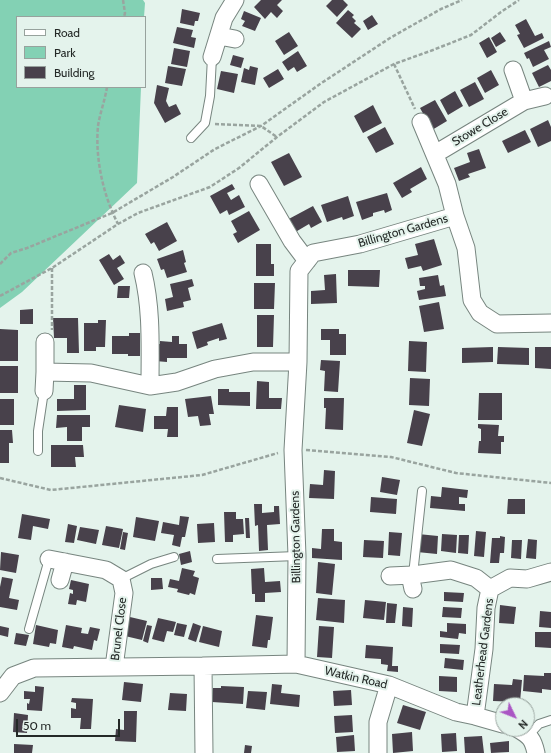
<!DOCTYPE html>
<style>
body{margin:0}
#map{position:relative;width:551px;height:753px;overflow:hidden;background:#e4f3ec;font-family:Cabin,sans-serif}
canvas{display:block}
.legend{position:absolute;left:16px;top:16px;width:130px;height:72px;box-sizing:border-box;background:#e4f3ec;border:1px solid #97a29d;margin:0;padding:5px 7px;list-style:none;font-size:12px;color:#242927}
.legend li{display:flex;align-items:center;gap:8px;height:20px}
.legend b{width:20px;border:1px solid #97a29d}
.north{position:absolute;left:495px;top:697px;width:40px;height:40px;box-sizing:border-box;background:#e4f3ec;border:1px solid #97a29d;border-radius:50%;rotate:133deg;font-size:11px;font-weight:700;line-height:16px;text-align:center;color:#242927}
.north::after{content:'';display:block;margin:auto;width:14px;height:18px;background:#aa56c4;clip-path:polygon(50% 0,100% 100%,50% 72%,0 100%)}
.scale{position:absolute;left:16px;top:719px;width:104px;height:18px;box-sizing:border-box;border:2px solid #242927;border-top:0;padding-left:5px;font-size:12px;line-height:14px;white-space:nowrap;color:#242927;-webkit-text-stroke:3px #e4f3ec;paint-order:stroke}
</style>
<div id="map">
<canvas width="551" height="753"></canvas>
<ul class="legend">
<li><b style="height:5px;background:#fff"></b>Road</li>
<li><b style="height:11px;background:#83d1b4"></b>Park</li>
<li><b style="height:11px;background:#48414b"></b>Building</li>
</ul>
<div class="north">N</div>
<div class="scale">50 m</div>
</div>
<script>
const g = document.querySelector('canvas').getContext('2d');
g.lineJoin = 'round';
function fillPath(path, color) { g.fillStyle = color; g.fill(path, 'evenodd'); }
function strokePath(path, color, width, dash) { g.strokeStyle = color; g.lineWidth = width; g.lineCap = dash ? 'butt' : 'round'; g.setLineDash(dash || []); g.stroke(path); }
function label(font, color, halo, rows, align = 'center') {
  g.font = font + ' Cabin,sans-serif'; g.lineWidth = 4; g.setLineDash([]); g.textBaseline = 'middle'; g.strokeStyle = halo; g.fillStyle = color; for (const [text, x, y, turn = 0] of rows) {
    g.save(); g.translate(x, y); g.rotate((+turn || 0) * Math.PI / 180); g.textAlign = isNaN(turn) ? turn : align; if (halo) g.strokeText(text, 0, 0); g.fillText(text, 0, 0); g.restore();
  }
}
fillPath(new Path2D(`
 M0 0H143L145 3 144 17H17V87H141L137 183 22 292 0 308Z`), '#83d1b4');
fillPath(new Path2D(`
 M261 0H282L277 5 283 11 277 18 271 12 265 19 254 7Z
 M332 0H343L348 5 337 17 326 6Z
 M182 9 200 13 198 21H195L194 26 180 23Z
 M348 10 354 15 352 17 356 21 354 23 361 29 352 38 336 23Z
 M244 11 261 18 255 31 242 26 245 21 241 19Z
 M372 15 378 24 368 30 363 21Z
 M526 19 535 36 542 33 544 38 524 48 517 35 520 34 515 25Z
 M177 27 193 30 191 37 196 38 194 48 173 43Z
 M289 32 298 46 284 55 275 41Z
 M500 32 506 41 496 47 491 38Z
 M489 37 497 52 487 58 479 43Z
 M549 41 551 47 544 50 549 59 533 67 529 58 527 59 524 53Z
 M174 48 190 51 187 67 171 64Z
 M298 51 307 66 297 72 294 67 288 71 282 62Z
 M233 55 244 58 241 68 230 65Z
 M548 65 551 70V81L539 87 532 73Z
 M168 66 186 69 182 86 165 83Z
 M250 66 258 68 255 85 241 82 244 68 249 70Z
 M278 69 284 79 269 88 263 78Z
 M491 70 499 85 485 93 477 78Z
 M221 71 238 74 234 93 217 89Z
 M475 82 484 99 469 107 460 90Z
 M157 85 169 88 166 101 169 107 176 104 181 114 165 123 154 103Z
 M455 91 463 106 448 115 440 100Z
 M435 100 447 121 432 130 420 108Z
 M373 105 382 123 363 133 354 116Z
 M548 120 551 127V141L538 147 530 129Z
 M385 127 394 144 376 153 367 137Z
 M525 130 531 142 508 153 502 141Z
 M479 149 486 168 468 174 470 177 459 181 454 168 470 162 467 153Z
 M289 153 302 177 284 186 271 162Z
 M421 167 427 179 410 189 412 192 402 198 393 183Z
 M232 184 235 189 227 193 231 200 239 195 245 207 229 215 227 210 220 214 210 196Z
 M387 193 392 210 385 213 384 210 373 213V216L362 220 356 202Z
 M348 196 354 216 343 220 342 217 327 222 321 205Z
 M313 206 322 222 311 228 309 224 292 234 285 221Z
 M249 211 260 230 238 243 233 234 237 232 231 221Z
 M167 222 177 241 159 251 154 242 151 244 145 234Z
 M434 239 442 265 423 271 421 266 408 269 405 258 418 255 415 244Z
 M256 244H271V264H274V276H256Z
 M183 250 186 262 184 263 187 272 167 278 164 269 161 270 157 259Z
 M109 254 113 260 120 255 125 263 117 268 124 279 114 285 99 260Z
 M348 270H380L379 287 348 286Z
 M336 274 337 303 311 304V291L325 290 324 275Z
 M438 275 440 286 444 285 446 296 419 300 417 291 425 289V286H420L419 278Z
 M192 279 194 286 188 288 191 300 183 302 184 307 167 311 165 299 173 297 170 284Z
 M254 283H275L274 309H254Z
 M118 286H130L129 298H117Z
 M439 302 444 329 424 332 419 306Z
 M33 309V324H20V310Z
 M257 315H274L273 347H257Z
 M53 318H78L79 353H67V338H54Z
 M98 320H106L105 347H96V351H84V323H98Z
 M222 323 227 339 219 341V338L207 342 208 345 197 349 192 332Z
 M0 329 18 330V361H0Z
 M321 329H339V334H346V355H330V340H321Z
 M129 333H140V356H128V354H112V336H129Z
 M172 336H179V344H187V358H167V362L155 361V344H160V341L172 342Z
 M409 341 427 342 426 372 408 371Z
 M493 347V362L462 363V348Z
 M498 347 529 348V365L497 364Z
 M535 347H551V369L535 368Z
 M321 360 340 361 338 392 324 391 325 371 320 370Z
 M0 366H18V393H0Z
 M410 378 430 379 429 406 409 405Z
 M257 381 269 382V398H282L281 409H256Z
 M74 385H86V410L57 411V399H74Z
 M218 389H229V392H250V406L218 405Z
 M479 393H502V420H478Z
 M211 396 214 414H209L211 425 200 426 198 416 188 417 185 399Z
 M324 398H344L343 430 325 429 326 408H324Z
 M0 399H14V425H0Z
 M119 405 146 409 143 432 115 427Z
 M167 407H178V437H167L168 429H154V416H166Z
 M414 410 430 414 422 446 407 443Z
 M57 415H90V427H82V441H67V427L56 428Z
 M478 424 499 425 498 436H504V442H501V454L478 453 479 441H481V429L478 428Z
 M0 430H12L13 443H9V463H0Z
 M51 445H83L84 457H75L76 467H51Z
 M324 470 335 471 334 499 309 498 310 484 323 485Z
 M382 477 400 480 397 495 380 492Z
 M442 487 468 490 467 498 459 497V504H465V511L430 508 431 496 441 497Z
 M371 497 397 499 396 514 370 512Z
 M508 499H525V514H507Z
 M254 504H262V513L274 512V506H279L280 524 267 525 268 550 259 551 258 525 255 526Z
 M224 512H236V519H243L244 534 233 535V542H225Z
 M22 514 50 519 48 529 33 526 31 540 18 538Z
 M180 516 189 517 185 537H182L180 547 172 545 174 535 161 533 163 522 179 525Z
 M136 517 159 521 155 541 133 537Z
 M245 518H249L250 538H246Z
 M214 523 215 542 198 543 197 524Z
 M68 524 77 526 74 543 65 542Z
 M106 526 123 529 119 548 102 545Z
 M80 527 99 530 96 544 77 540Z
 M322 529H334V541L342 542V560L312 558V548L321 549Z
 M476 531 486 532 484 557 474 556Z
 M123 532 128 533 125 550 120 549Z
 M389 532 402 533 400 556 388 555Z
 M418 534 438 536 437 554 417 552Z
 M442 534 457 535 456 553 441 551Z
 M459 535H469L468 554 458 553Z
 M500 536 505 537 504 553H500L499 563H490L492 538H500Z
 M528 539 537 540 536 559 526 558Z
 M364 540 384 541 383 558 363 557Z
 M512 540H522L521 559 511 558Z
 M190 551 192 562 181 565 179 554Z
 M1 552 19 555 16 573 0 570Z
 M318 562 335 564 332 595 316 593Z
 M182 568 195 571 193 576 199 578 195 595 190 593 189 595 177 592 178 589 168 587 170 579 179 581Z
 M264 568 265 582 280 581 281 592 265 593V602H255V594H252L251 569Z
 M2 577 13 579 9 598 19 600 17 610 0 607V587Z
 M151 578H162L163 589 151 590Z
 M71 580 89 584 86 602 77 600 76 605 68 604 70 593 73 594V590L69 589Z
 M444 592 464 593 463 602 444 601Z
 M318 598 345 600 344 623 316 620Z
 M365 600 386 602 384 620 363 618Z
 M387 603 397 604 395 623H386Z
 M500 605 516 607 514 624 499 623Z
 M403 607 413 608 412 627 402 626Z
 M443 607 462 608 461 618 442 617Z
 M540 611 551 612V628L539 627Z
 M256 615 273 617 270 640H268L267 648 252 646Z
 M130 617 147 621 142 640 125 636Z
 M158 618 176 622 173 632 167 631 164 642 152 639Z
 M177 623 187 625 184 637 174 635Z
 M193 623 201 626 196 642 188 639Z
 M447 623 466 624V634L459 633 458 639 440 637V631L447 632Z
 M36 625 58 630 56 644 50 643 49 647 33 644Z
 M66 625 82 628 81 633 88 634 90 627 100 629 97 641 94 640 92 650 74 646 73 649 62 647Z
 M147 625 152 626 148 643 143 641Z
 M0 626 9 628 8 637 0 635Z
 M203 626 222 631 219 647 199 642Z
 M319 626 334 627 332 658 317 657Z
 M535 632H551V648L535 647Z
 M16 633 29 635 26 646 14 644Z
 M440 644 460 645 459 654 440 653Z
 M366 645 393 647 392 666H398V672L387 671 388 665 381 664V659L365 658Z
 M445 658 464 660 463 670 444 668Z
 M544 673H551V690L542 689V693L523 691 524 675 544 676Z
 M439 676 457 677V692L439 691Z
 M513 679 522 680 520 702 493 701 494 684 512 685Z
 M124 682 143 684 141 702 122 700Z
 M272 684 282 685 281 693 300 695 299 707 270 704Z
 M35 686 44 687 42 711 27 710V703L29 704 30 699H24V691L35 692Z
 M221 686 244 687 243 704 212 702 213 688H221Z
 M351 690 352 705 334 706 333 691Z
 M248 691 267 692 265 710 246 708Z
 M170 693 187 694 186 711 168 710Z
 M72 698 93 699 91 729H80L81 718H71V708L76 709V703L71 702Z
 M403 705 426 712 420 730 397 723Z
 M124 711H137L136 742 115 741 116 729 124 730Z
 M14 713 28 715 27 733 13 732Z
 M352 715 353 732 335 733 334 716Z
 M412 732 413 751 393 753 392 734Z
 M456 733 457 751 442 752 441 734Z
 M354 735 355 751 337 752 336 737Z
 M482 736 484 753H465L464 737Z
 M509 741V752L491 753 490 743Z
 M14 744 33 745 32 753H14Z
 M245 745 252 746 251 753H244Z`), '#48414b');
const lane = new Path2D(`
 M191 138 205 123 210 96 212 57
 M38 451V431L44 391
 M217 559 297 556
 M413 575 422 491
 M121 579 151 564 174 557
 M29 629 49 559
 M529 735 539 724 551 720`);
const street = new Path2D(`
 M219 36 235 39
 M212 57 224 18 235 0
 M513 70 524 101
 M421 122 447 184 455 216 466 248 472 300 480 313 497 324 551 323
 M435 154 524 101 545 96
 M259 184 292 241 307 261
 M143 273C152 310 150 348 150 386
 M45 342V372
 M44 391 45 372 91 373 150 386 177 382 215 369 253 362H298
 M49 559 106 570 121 579 124 593 114 667
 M410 575 413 589
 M390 576 413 575 451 570 476 578 490 589
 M60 580 65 562
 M296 664 297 556 293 450 298 362 299 271 313 253 360 244 455 216
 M203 666 296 664 389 685 456 712 475 716 503 724
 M0 693 13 676 34 668 203 666 204 753
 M475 716 484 649 486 608 490 589 510 578 527 579 551 572
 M518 729C530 736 533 739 536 753
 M378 753V722L389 685`);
strokePath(lane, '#77857f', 10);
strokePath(street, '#77857f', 19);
strokePath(new Path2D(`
 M123 0 125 13 124 17
 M394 64 415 109
 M107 87C105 100 100 113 98 126 95 158 103 195 118 224
 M215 124 261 126 277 137
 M0 264 11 253 27 248 112 213 173 177 215 149 261 126 320 84 390 38 441 9 462 0
 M52 268V330
 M0 296 52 268 118 224 138 213 210 187 239 168 277 137 324 102 394 64 433 50 471 35 501 12 519 0
 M306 450 391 457 456 473 551 483
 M0 478 51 490 202 475 278 453`), '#99a49f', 2.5, [4, 2]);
strokePath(lane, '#fff', 8);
strokePath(street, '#fff', 17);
label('12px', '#242927', '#e4f3ec', [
 ["Stowe Close",480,127,-31],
 ["Billington Gardens",403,231,-16],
 ["Billington Gardens",296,537,-91],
 ["Brunel Close",119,629,-83],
 ["Leatherhead Gardens",483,652,-83],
 ["Watkin Road",356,678,13]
]);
</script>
